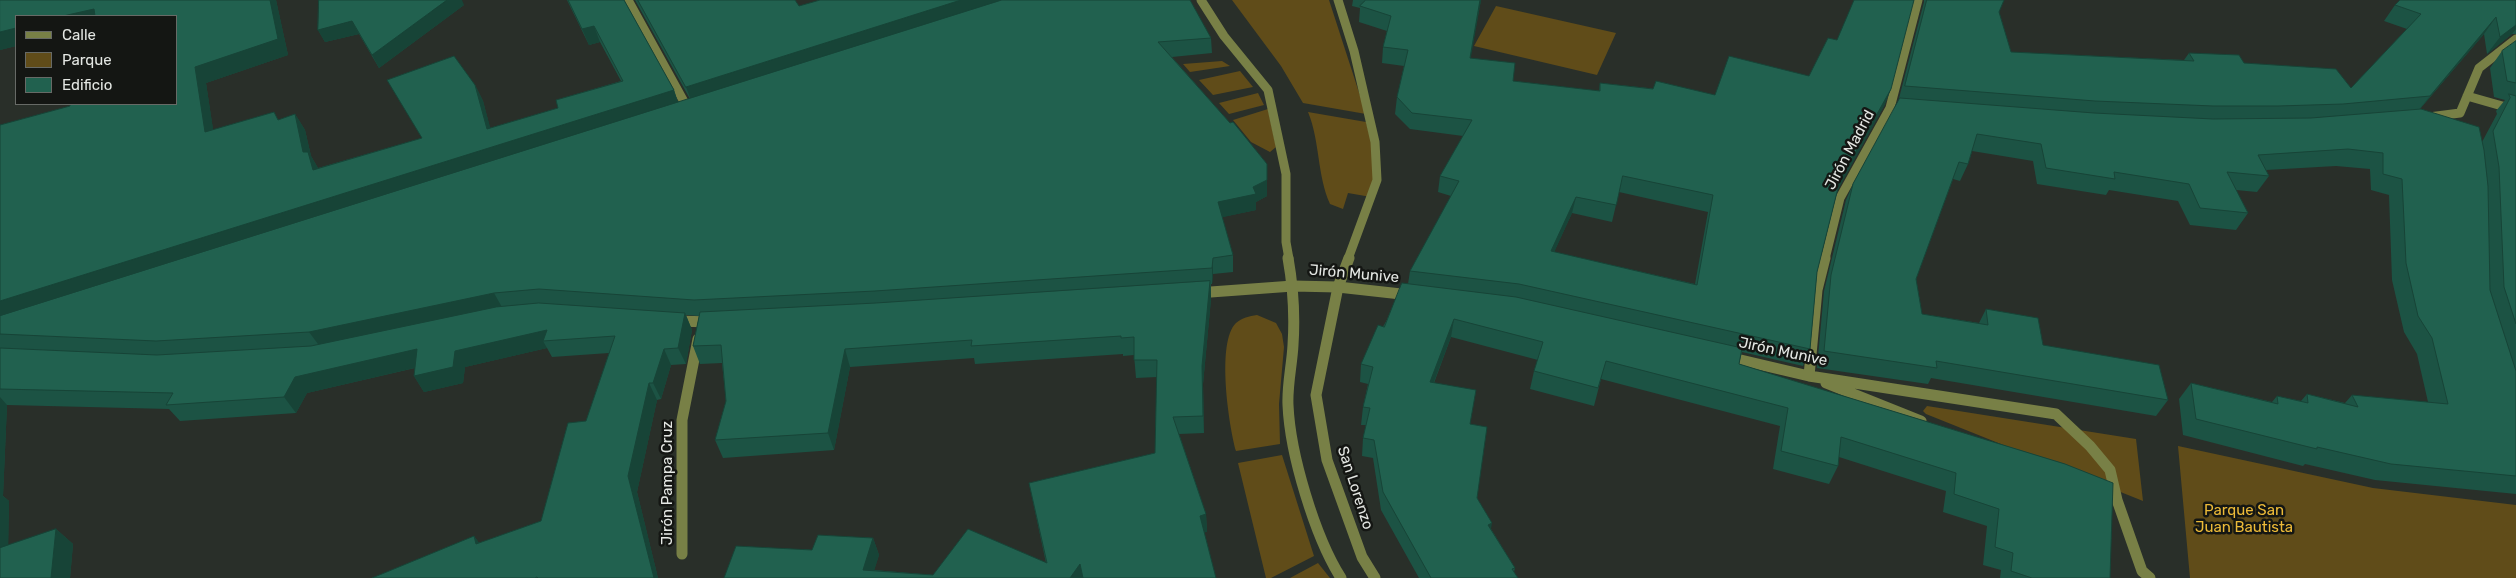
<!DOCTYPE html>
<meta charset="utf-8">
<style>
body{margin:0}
#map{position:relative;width:2516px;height:578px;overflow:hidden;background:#292f29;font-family:Rubik,sans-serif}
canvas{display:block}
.legend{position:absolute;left:15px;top:15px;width:162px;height:90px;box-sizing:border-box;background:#141613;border:1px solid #676a66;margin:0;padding:6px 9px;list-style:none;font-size:15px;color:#e4e7e3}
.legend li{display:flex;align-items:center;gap:10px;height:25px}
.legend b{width:25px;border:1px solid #676a66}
</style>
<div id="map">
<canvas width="2516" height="578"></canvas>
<ul class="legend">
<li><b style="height:6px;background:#788046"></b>Calle</li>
<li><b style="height:14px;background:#604c19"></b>Parque</li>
<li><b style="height:14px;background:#21614f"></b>Edificio</li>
</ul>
</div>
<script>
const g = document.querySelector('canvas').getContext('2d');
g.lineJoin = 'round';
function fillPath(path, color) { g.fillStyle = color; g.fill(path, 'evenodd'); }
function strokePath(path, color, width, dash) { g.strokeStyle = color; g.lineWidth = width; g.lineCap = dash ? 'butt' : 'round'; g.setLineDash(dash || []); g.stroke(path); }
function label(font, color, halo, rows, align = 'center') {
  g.font = font + ' Rubik,sans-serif'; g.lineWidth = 5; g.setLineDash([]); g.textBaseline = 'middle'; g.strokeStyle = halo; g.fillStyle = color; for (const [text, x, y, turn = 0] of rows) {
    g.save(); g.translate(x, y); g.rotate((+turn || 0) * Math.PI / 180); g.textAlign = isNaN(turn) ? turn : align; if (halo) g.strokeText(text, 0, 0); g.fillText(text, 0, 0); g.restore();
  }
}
fillPath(new Path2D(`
 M1232 0H1329L1366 114 1303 103 1281 66Z
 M1496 6 1616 33 1597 75 1474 46Z
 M1222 61 1230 66 1190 72 1183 64Z
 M1240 71 1253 87 1213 95 1199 80Z
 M1258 93 1264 105 1229 114 1219 103Z
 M1268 109 1276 147 1270 152 1251 142 1233 120Z
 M1308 112 1366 122 1380 174 1371 197 1348 193 1343 209 1330 204C1317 175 1320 141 1308 112Z
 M1257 315 1276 323 1282 334 1284 347 1279 404 1280 444 1236 451C1229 426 1216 342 1236 323 1242 318 1249 316 1257 315Z
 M1927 406 2136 439 2143 501 1926 414 1923 411Z
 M2178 446 2373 488 2516 505V578H2190Z
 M1282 455 1314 556 1271 578H1266L1238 463Z
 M1318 563 1330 578H1290Z`), '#604c19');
strokePath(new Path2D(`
 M628 0 688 109
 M2467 96 2516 110
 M2460 113 2479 68 2516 39
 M2429 117 2460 113
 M1825 259 1840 198 1890 108 1918 0`), '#788046', 9);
strokePath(new Path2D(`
 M1197 293 1293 286 1338 287 1410 295
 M676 321 711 322
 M1728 357 1809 376 2056 414 2090 446 2110 470 2117 500 2142 571 2150 578
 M1809 376 1817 290 1825 258
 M1826 383 1921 421
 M682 554V420L698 339`), '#788046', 11);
strokePath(new Path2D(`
 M1201 0 1224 36 1268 90 1286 174V242L1289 259
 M1338 0 1354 51 1375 142 1377 180 1348 259`), '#788046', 9);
strokePath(new Path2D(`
 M1288 258C1293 286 1295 315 1293 345 1292 365 1287 385 1288 405 1290 454 1315 537 1341 578
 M1349 258 1338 287 1316 395 1327 460 1362 557 1375 578`), '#788046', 11);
fillPath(new Path2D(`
 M0 0H276L288 55 206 83 213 130 274 112 278 120 295 114 305 130 311 156 318 168 422 138 387 80 454 56 475 85 483 101 490 128 558 108 556 100 621 81 600 42 589 45 567 0H624L674 90 678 102 690 99 635 0H795L799 6 820 0H1190L1211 38 1212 53 1172 57 1230 123 1233 122 1267 164V196L1256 202V210L1222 217 1233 255V272L1213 274 1212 284H1211V299L1203 384 1204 433 1179 434 1206 514 1207 532H1204L1216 578H724L736 546 812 550 818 535 873 538 879 555 874 570 933 575 968 529 1046 563 1029 483 1155 453 1157 377 1136 378 1134 355 1123 356V354L975 364 974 358 850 367 834 450 723 458 715 440 726 401 722 363 700 364 693 346 699 316 686 315 692 330 686 364 671 365 661 399 657 400 637 492 658 578H372L474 536 479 543 541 521 568 423 586 421 609 353 552 357 547 348 465 367 463 383 424 392 414 376 415 368 307 393 296 413 180 421 169 409 7 405 3 496 9 501 8 545 56 529 73 544 70 578H0V125L70 106V104H176V16H16V46L0 50Z
 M1353 0H1481L1470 58 1513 81 1599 91 1600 83 1715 95 1809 76 1891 89 1884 106 1838 189 1817 272 1810 349 1803 366 1742 352 1739 364 2065 464 2110 578H2000L2001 570 1983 565 1987 526 1943 512 1946 491 1839 457 1838 466 1829 484 1773 469 1780 426 1601 379 1594 406 1530 389 1534 371 1538 360 1451 337 1434 383 1470 424 1477 498 1491 529 1515 568 1514 572 1518 578H1419L1381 510 1373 458 1362 456 1363 438 1366 425H1361L1363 407 1368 384 1360 382 1361 364 1408 284 1410 271 1451 196 1438 192 1440 176 1463 136 1410 129 1395 114 1397 97 1404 66 1382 63 1383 47 1387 31 1359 22 1360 8 1352 6ZM1619 192 1708 212 1695 284 1554 252 1572 213 1612 222Z
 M1924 0H2004L1999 12 2011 52 2184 60 2189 53 2244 63 2351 88 2407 29 2384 21 2395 5 2516 0V34H2512L2487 54 2484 34 2420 109 2482 142 2497 114 2496 111 2505 100 2494 97 2490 68 2502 51 2516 41V494L2375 480 2305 464 2303 466 2183 435 2179 399 2191 383 2272 402 2277 396 2301 401 2307 394 2345 403 2352 395 2428 402 2417 354 2404 332 2392 280 2389 195 2371 190 2370 169 2336 166 2266 170 2269 176 2257 192 2236 190 2248 213 2236 230 2190 225 2178 201 2109 190 2106 195 2037 184 2033 161 1972 151 1968 164 1960 181 1953 179 1916 279 1922 314 1979 323 1986 309 2043 345 2168 400 2156 416 1931 378 1928 384 1817 368 1824 291 1846 200 1853 184 1898 102 1924 2Z
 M464 5 379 68 359 34 325 42 318 30Z`), '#1c5344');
fillPath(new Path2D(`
 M270 0H276L288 55 206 83 216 148 205 132 195 67Z
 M447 0H462L464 5 379 68 372 55Z
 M961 0H1012L692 103 686 87Z
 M1475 0H1481L1468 74Z
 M94 9 100 16H63Z
 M2496 17 2484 34 2417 112 2430 96Z
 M352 21 359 34 325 42 318 30Z
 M2516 25V29L2512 34 2487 54 2500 37Z
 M594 26 600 42 589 45 582 29Z
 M16 28V46L0 50V32Z
 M475 85 483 101 495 145 487 129Z
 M1891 89 1884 106 1834 197 1840 180Z
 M674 90 679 106 0 322V301Z
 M295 114 305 130 311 156 318 168 323 186 313 170 303 152Z
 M1267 180V196L1256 202V210L1219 218 1218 202 1253 187Z
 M1576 197 1572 213 1547 268 1551 251Z
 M1213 258V274L1212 284V268Z
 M1210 281 1211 299 1203 384 1204 433 1202 366Z
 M494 293 503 309 321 348 309 332Z
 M685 313 692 330 686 364 678 348Z
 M1454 319 1451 337 1427 400 1430 382Z
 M547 330 543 341 547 348 465 367 463 383 424 392 414 376 455 351Z
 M417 349 427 365 307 393 296 413 284 397 295 377Z
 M664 349 671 365 661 399 653 383Z
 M845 349 850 367 834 450 828 433Z
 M649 383 657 400 637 492 658 578H654L628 476Z
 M0 397 7 405 3 496 9 501 8 567 0 560Z
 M1206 514 1207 532 1201 533 1200 516Z
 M1492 523 1489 541 1488 525Z
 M56 529 73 544 70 578H51Z
 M474 536 485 551 476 544Z
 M873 538 879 555 872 578 863 570Z
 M1080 564 1083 578H1070Z`), '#174437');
const building = new Path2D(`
 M0 0H270L278 39 195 67 205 132 274 112 278 120 295 114 303 152H308L313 170 422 138 387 80 454 56 475 85 487 129 558 108 556 100 623 81 594 26 582 29 568 0H624L674 90 0 301V125L70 106V104H176V16H95L94 9 63 16H16V28L0 32Z
 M319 0H447L372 55 352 21 318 30Z
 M638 0H795L799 6 820 0H961L686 87Z
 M1002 0H1190L1211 38 1158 42 1230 123 1233 122 1267 164V180L1253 187 1256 194 1218 202 1233 255 1213 258 1212 268 875 291 694 300 539 289 494 293 309 332 156 341 0 334V316Z
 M1366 0H1480L1470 58 1515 63 1513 81 1600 91V83L1653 89 1656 81 1715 95 1729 56 1809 76 1828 38 1837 40 1854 0H1914L1891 89 1840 180 1817 272 1810 349 1519 284 1410 271 1459 181 1440 176 1472 120 1412 113 1397 97 1408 50 1383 47 1391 16 1360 6ZM1623 176 1713 195 1697 285 1551 251 1576 197 1616 205Z
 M1927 0H2004L1999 12 2011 52 2194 61 2189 53 2239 55 2244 63 2336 69 2351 88 2421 14 2395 5 2400 0H2516V25L2500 37 2496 17 2430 96 2343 104 2278 106H2213L2095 101 1905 86Z
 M2516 41V83L2507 81 2502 51Z
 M2509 94 2516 96V324L2504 287 2499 167 2493 131 2510 98Z
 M1900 98 2094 113 2213 119 2311 118 2421 109 2479 127 2484 150 2488 186 2490 290 2516 371V476L2391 464 2317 447V449L2196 419 2191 383 2278 404 2277 396 2308 403 2307 394 2358 407 2352 395 2448 404 2432 338 2418 316 2406 263 2402 179 2383 174V153L2348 149 2258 155 2269 176 2227 172 2248 213 2200 208 2189 184 2114 172 2115 179 2046 168 2041 144 1977 134 1968 164 1959 162 1916 279 1922 314 1988 325 1986 309 2038 318 2043 345 2159 365 2168 400 1936 361 1937 368 1824 351 1831 275 1853 184Z
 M1210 281 1202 366 1203 416 1173 417 1206 514 1200 516 1216 578H1083L1080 564 1070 578H724L736 546 812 550 818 535 873 538 863 570 933 575 968 529 1047 563 1029 483 1155 453 1157 360H1134V337L1121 338V336L971 346 972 340 845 349 828 433 715 440 726 401 721 345 693 346 700 312 876 303Z
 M1402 283 1516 297 1742 348 1739 364 2065 464 2113 483 2110 578H2032L2011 571 2013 553 1995 547 1999 509 1954 494 1956 473 1841 437 1838 466 1781 451 1788 408 1606 361 1598 388 1534 371 1543 342 1454 319 1430 382 1476 390 1470 424 1487 427 1477 498 1492 523 1488 525 1515 568 1512 569 1518 578H1431L1383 492 1374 440 1363 438 1370 408 1363 407 1373 367 1361 364 1378 325 1384 327Z
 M539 303 685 313 678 348 664 349 653 383H649L628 476 654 578H538L537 577 535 578H372L474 536 476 544 541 521 568 423 586 421 615 336 543 341 547 330 455 351 453 367 414 376 417 349 295 377 284 397 166 405 173 393 0 389V348L157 355 311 346 496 307Z
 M56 529 51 578H0V548Z`);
fillPath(building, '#21614f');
strokePath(building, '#174437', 1);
label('15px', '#e4e7e3', '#141613', [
 ["Jirón Madrid",1850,150,-62],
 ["Jirón Munive",1354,274,5],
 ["Jirón Munive",1783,352,12],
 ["Jirón Pampa Cruz",668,483,-90],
 ["San Lorenzo",1355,488,72]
]);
label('15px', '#ecba38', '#141613', [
 ["Parque San",2244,511],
 ["Juan Bautista",2244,528]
]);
</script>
